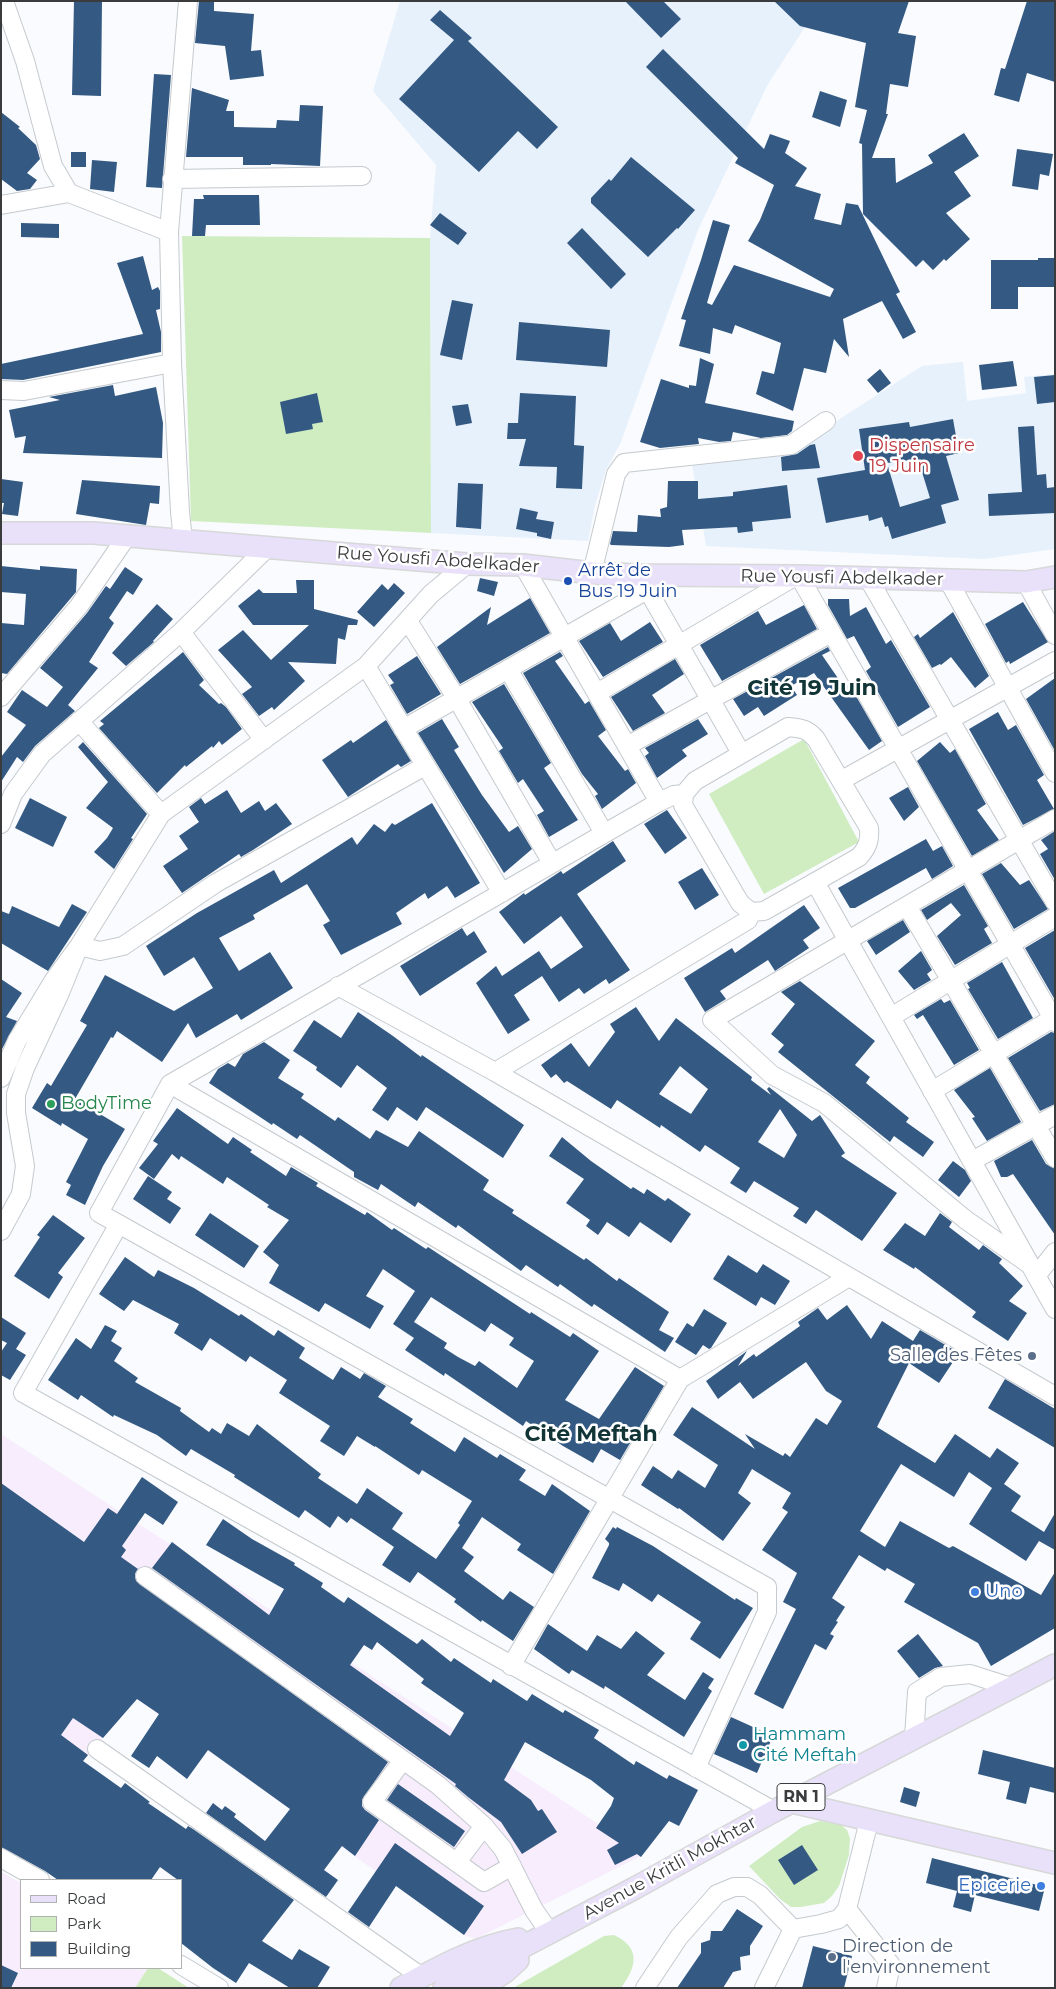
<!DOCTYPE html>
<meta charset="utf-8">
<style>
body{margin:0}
#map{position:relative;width:1056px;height:1989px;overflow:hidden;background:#f9fbfe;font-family:Montserrat,sans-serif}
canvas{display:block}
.frame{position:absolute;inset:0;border:2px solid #393b3d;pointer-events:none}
.legend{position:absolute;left:20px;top:1879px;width:162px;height:90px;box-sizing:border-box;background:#fff;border:1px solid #b0b1b1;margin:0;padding:6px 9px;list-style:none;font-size:15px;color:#393b3d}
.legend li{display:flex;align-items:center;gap:10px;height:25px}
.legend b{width:25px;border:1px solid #b0b1b1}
</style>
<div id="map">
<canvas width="1056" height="1989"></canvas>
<div class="frame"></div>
<ul class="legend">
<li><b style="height:6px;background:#e9e0fa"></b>Road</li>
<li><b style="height:14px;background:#d0edc2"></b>Park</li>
<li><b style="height:14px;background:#345a83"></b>Building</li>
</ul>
</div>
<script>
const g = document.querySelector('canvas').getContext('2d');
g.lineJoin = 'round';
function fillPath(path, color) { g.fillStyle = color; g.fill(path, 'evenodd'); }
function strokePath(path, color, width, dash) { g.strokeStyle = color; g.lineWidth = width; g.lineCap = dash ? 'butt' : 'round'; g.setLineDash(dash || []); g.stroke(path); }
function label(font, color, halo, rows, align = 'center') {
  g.font = font + ' Montserrat,sans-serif'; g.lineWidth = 5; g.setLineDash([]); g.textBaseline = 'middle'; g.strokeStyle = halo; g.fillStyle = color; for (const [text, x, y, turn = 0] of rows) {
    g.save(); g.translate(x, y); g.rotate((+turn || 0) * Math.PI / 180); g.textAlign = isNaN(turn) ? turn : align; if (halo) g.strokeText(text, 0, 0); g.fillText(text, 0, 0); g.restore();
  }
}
fillPath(new Path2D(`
 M1 1434 629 1844 641 1856 475 1939 464 1935 137 1699 22 1831 17 1828 1 1848Z
 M1 1872 21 1883V1968H148L135 1988H1Z`), '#f7edfd');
fillPath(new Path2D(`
 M400 1H822L768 84 698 230 620 444 606 470 595 505 588 541 431 533 430 238 436 165 373 91Z
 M963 362 967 401 1026 393 1024 377 1055 374V549L984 559 706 546 692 464 793 449 922 366Z`), '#e7f1fc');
fillPath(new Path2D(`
 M182 236 430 238 431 533 191 521Z
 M804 739 859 842 764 894 709 794Z
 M820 1821 841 1825 847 1830 850 1838 849 1855 839 1886 832 1896 824 1903 801 1907H791L780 1899 749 1866 802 1827Z
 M614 1935C641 1948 637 1966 621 1988H513L604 1936Z
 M148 1968H158L189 1988H135Z`), '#d0edc2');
fillPath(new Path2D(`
 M74 1H102L101 96 72 95Z
 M199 1H214V11L254 14 251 51 261 50 264 76 230 80 225 46 195 43Z
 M625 1H663L681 19 661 38Z
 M774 1H909L898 33 916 36 908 87 890 84 886 114H888L872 158H895L896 183 933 163 928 155 964 133 979 156 954 172 971 196 946 213 970 239 946 261 944 259 933 270 923 260 916 267 863 214 862 144 859 143 867 110 855 107 866 43 800 26Z
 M1027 1H1055V82L1027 73 1019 102 994 95 1001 68 1005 69Z
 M440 10 472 38 468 41 558 127 537 149 518 131 479 172 399 99 454 40 430 20Z
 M663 49 764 149 770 134 790 141 785 153 807 168 795 186 821 194 814 219 841 225 846 203 858 205 900 292 896 294 916 332 903 339 882 301 843 319 849 357 834 339 826 373 804 368 793 411 756 394 762 371 774 374 781 343 735 325 732 334 713 328 710 354 679 346 686 320 681 319 701 260 713 220 730 225 707 303 712 305 734 265 830 297 834 289 748 241 760 220 774 185 735 163 738 158 646 67Z
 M154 74 171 75 162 188 146 187Z
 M192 88 229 100 226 111H234V127L276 128 277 120 299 121 300 105 323 106 320 166 271 164V165H243V157H186Z
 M820 91 847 100 840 127 812 117Z
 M1 112 20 127 18 128 36 145 40 159 27 173 37 180 30 189 17 191 1 179Z
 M1017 149 1053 154 1049 176 1040 174 1038 190 1012 186Z
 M71 152H86V167H71Z
 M631 157 695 210 678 229 677 228 648 257 591 203V198L609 179 611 181Z
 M92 160 117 162 114 192 90 189Z
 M203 195H259L260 225H206L205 236H192L194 199H204Z
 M440 213 467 233 458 245 430 225Z
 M21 223 59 224V238L21 237Z
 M582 228 626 274 611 289 567 243Z
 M143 256 152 290 158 287 160 291V309L156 310 161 332V352L23 380 1 379V364L143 334 117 263Z
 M1038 258H1055V287H1018V309H991V260H1038Z
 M452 300 473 304 462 360 440 355Z
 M519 322 610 330 607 367 516 360Z
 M700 358 714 364 705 403 794 421 792 431 787 435 761 438 733 432 731 441 719 442 698 438 699 444 660 448 640 442 661 379 689 388V385L696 386Z
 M1013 361 1017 386 982 390 979 365Z
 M880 369 891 383 878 393 867 380Z
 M1055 375V402L1037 404 1034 377Z
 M113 385 115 396 156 387 163 423 162 458 23 453 26 436 15 438 9 410 60 400 49 397Z
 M317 393 323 422 312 424 313 429 286 434 280 402Z
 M520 393 576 396 574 445 584 446 582 489 556 488 557 467 519 466 526 439H507L508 423H518Z
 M468 404 472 423 456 426 452 406Z
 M953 419 959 453 946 456 959 500 941 505 946 523 892 539 888 526 885 527 882 517 869 521 868 515 826 523 817 478 865 470 859 429 909 422 910 427ZM918 459 930 498 900 507 887 463Z
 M1034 426 1037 475 1046 474 1047 488 1055 487V513L989 516 988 494 1022 492 1018 427Z
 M815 444 820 468 782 471 781 457 797 454 810 445Z
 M1 479 23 482 18 516 2 514 4 503H1Z
 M82 480 160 486 159 504 150 503 146 525 76 514Z
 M668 481H698V499L733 496V492L787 485 791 518 752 522 753 531 738 533 737 527 682 530 684 545 669 547 611 545 610 544 613 531 637 532 638 515 661 517 660 509 667 507Z
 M458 483 483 484 481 529 456 527Z
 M520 508 538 512 536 519 554 522 551 539 537 536V533L516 529Z
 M1 566 40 570V566L77 569 76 592 7 674 1 673V623L24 625 26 594 1 592Z
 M125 567 143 579 133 595 127 591 109 618 114 623 89 662 98 668 68 705 75 711 35 746 23 762 17 757 1 782V757L26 725 7 712 22 690 47 707 63 687 40 668 87 613 106 586 110 589Z
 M480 578 498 582 494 596 477 591Z
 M296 580H314V609L358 620 357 625H348L345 640 338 638 336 664 288 662 305 681 274 710 272 707 259 716 242 694 252 687 218 650 243 630 271 660 309 625H253L238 606 259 589 263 593H297Z
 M394 583 405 593 374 627 357 612 382 584 388 590Z
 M530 598 550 633 460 684 437 647 491 607 487 625Z
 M828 599H849L850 616 866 607 886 644 891 640 930 707 898 727 866 671 871 667 854 636 847 639 828 605Z
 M1023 602 1048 642 1010 664 1009 661 1006 663 985 624Z
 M157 604 173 619 153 641 154 642 126 666 112 653Z
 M804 605 817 629 722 681 700 645 758 611 766 625Z
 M953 612 989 676 975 688 951 657 941 665 940 664 932 668 914 637 918 634 920 638Z
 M650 622 663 642 603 677 579 641 610 623 621 641Z
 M828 647 830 651 822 655 844 687 849 684 882 741 869 750 814 673 791 686 797 695 764 716 758 707 744 716 733 699Z
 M183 652 204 680 199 685 219 704 221 703 226 707 242 729 222 745 219 741 213 748 212 746 186 767 185 765 157 793 99 728 104 724 100 721Z
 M560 652 563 656 555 661 585 704 589 701 606 730 598 736 625 771 628 769 636 783 602 809 595 796 598 794 582 774 523 673Z
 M417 656 441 694 407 714 390 685 394 683 388 675Z
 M675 659 684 674 652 695 665 713 633 731 611 697Z
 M1055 678V751L1026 699Z
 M504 684 551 763 544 768 578 820 549 837 537 815 544 811 523 779 518 783 499 751 503 748 472 702Z
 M998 712 1008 730 1016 725 1044 775 1037 780 1054 809 1023 825 969 729Z
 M442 719 459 747 454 750 482 795 509 832 518 826 532 849 504 873 418 733Z
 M698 719 708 734 682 750 687 756 657 778 645 756 649 753 645 748Z
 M386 720 411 761 401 767 398 764 348 797 322 760 351 740 353 743Z
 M83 742 147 814 131 838 133 839 114 869 94 852 107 838 113 828 86 808 108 782 78 747Z
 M940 742 950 753 955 749 986 804 977 810 999 840 972 856 917 761Z
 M908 787 919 807 904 821 889 798Z
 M227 790 241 813 259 801 265 811 276 803 292 824 253 850 241 857 239 854 182 893 163 866 188 849 179 836 199 822 189 807 201 798 205 804Z
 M30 798 67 817 53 847 15 828Z
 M432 803 480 883 455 898 447 886 428 899 425 893 396 913 402 924 341 955 323 925 330 921 307 884 253 915 255 919 219 938 239 971 270 952 293 988 241 1020 237 1014 196 1038 188 1023 162 1062 117 1031 113 1038 111 1037 75 1099 125 1129 103 1166 85 1205 66 1195 71 1185 66 1182 88 1139 62 1123 61 1126 32 1108 47 1083 51 1086 87 1025 80 1021 105 975 174 1011 213 988 194 957 164 976 146 946 197 913 274 870 281 883 352 837 357 845 374 824 385 832 392 823 395 825Z
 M667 810 687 838 665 854 644 824Z
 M1055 831V880L1040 854 1048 849 1041 840Z
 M926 839 933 851 942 846 953 866 932 879 926 868 855 908H850L838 888Z
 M613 841 626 861 577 894 630 970 609 984 606 979 584 994 579 988 559 1002 542 976 514 995 530 1020 508 1034 476 983 496 966 502 976 539 951 551 969 583 947 561 916 524 944 499 912 524 893 525 895 561 871 563 874Z
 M1001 863 1020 885 1029 880 1048 909 1014 929 982 874Z
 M702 868 719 895 695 910 678 882Z
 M964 885 988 926 984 929 992 943 955 965 937 936 961 915 951 903 927 920 921 910Z
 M72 904 87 912 48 971 1 943V911L9 914 12 906 59 927Z
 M804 905 820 928 803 940 809 948 775 971 768 960 720 991 726 999 705 1012 684 978 732 948 735 953Z
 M903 920 910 932 876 955 867 941Z
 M462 928 467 936 474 931 487 952 420 996 400 966Z
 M1055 930V1000L1025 948Z
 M921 951 932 970 927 974 931 980 914 990 898 971Z
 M1002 962 1033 1018 998 1039 968 989 970 988 967 983Z
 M1 979 22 993 6 1017 17 1021 1 1051Z
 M800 981 875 1041 855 1065 870 1077 866 1083 909 1118 906 1122 934 1142 923 1157 894 1136 890 1142 778 1052 784 1045 771 1034 795 1004 781 992Z
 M941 999 944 1003 950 1000 979 1050 954 1065 923 1015 917 1019 914 1015Z
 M636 1007 659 1041 676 1018 752 1077 751 1080 771 1095 767 1089 769 1087 812 1121 820 1115 845 1153 841 1156 897 1193 862 1241 816 1210 806 1224 793 1216 799 1208 754 1181 746 1193 730 1183 740 1168 705 1145 700 1152 661 1125 660 1128 617 1100 611 1109 567 1081 564 1083 556 1074 551 1078 541 1065 571 1043 589 1067 615 1032 610 1024ZM680 1066 708 1089 691 1114 659 1094ZM780 1109 797 1135 784 1158 758 1142Z
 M358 1012 393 1036 421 1057 422 1055 524 1125 503 1158 426 1107 417 1121 397 1107 388 1121 372 1110 387 1088 357 1065 341 1088 316 1070 317 1067 293 1051 314 1020 341 1038Z
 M1051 1032 1055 1033V1104L1040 1111 1008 1058Z
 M264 1042 290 1060 278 1078 304 1094 301 1098 335 1121 338 1117 370 1139 376 1130 408 1147 419 1131 489 1180 483 1190 514 1210 512 1213 584 1260 586 1258 617 1281 619 1278 669 1312 659 1330 674 1338 665 1352 594 1304 592 1307 560 1284 558 1287 526 1265 521 1271 458 1225 456 1228 418 1202 415 1207 381 1184 378 1190 354 1177V1172L300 1135 297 1139 273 1123 272 1125 209 1083 218 1069 228 1063 235 1067 243 1054Z
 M990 1068 1021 1122 987 1141 972 1118 975 1117 954 1090Z
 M177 1108 228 1144 233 1137 252 1150 250 1152 286 1176 291 1167 318 1183 316 1186 365 1215 367 1212 392 1230 394 1228 426 1249 428 1247 530 1314 531 1312 570 1337 573 1333 599 1351 565 1400 599 1419 635 1367 664 1386 620 1460 601 1449 593 1463 563 1446 526 1421 523 1426 445 1373 444 1376 405 1350 414 1338 393 1324 415 1291 383 1269 366 1296 384 1306 370 1329 325 1303 319 1312 269 1283 279 1265 263 1252 289 1220 267 1207 269 1205 227 1177 223 1184 181 1156 179 1160 172 1154 154 1179 139 1168 158 1144 153 1141ZM431 1297 485 1332 491 1323 514 1338 509 1345 534 1361 517 1388 479 1361 475 1366 458 1357 444 1348 447 1343 414 1322Z
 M562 1137 591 1161 631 1189 633 1187 644 1194 647 1189 665 1201 668 1198 691 1214 671 1243 640 1222 629 1237 607 1222 598 1235 586 1226 590 1220 566 1203 584 1179 549 1156Z
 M1032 1140 1046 1164 1055 1169V1235L1013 1174 1007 1177H1001L994 1161Z
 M953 1161 965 1170 971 1181 959 1197 938 1180Z
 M148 1176 172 1192 167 1199 181 1208 170 1224 133 1199Z
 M210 1213 259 1246 244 1268 195 1235Z
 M940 1213 952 1222 949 1227 979 1250 983 1245 1002 1259 999 1263 1023 1286 1009 1301 1027 1313 1008 1341 972 1317 976 1312 915 1267 914 1269 883 1250 905 1223 925 1236Z
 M53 1215 85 1238 58 1273 63 1277 49 1299 14 1276 40 1237 37 1235Z
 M728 1255 757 1273 763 1264 790 1281 775 1305 761 1297 756 1306 713 1279Z
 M125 1257 154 1277 158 1270 194 1288 239 1316 241 1314 274 1336 278 1330 305 1348 299 1358 333 1380 341 1367 360 1379 364 1373 386 1386 378 1397 413 1419 410 1423 455 1452 464 1437 497 1458 500 1454 526 1470 519 1480 545 1496 552 1484 590 1511 553 1574 517 1550 521 1544 482 1517 462 1548 474 1557 464 1571 503 1600 510 1591 534 1607 513 1641 482 1620 481 1622 454 1602 456 1599 418 1572 410 1583 382 1565 394 1547 351 1518 347 1523 338 1516 330 1528 305 1510 299 1518 234 1477 235 1475 191 1449 186 1456 157 1435 114 1415 113 1417 81 1395 78 1400 48 1380 76 1338 91 1349 105 1325 117 1331 111 1341 122 1348 114 1361 138 1378 135 1382 181 1408 180 1411 209 1432 212 1428 221 1434 227 1423 249 1436 257 1424 321 1474 318 1478 357 1504 367 1488 403 1513 392 1529 436 1559 460 1525 458 1523 472 1501 422 1470 419 1475 375 1446V1447L357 1436 344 1456 320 1441 330 1426 279 1393 287 1380 250 1356 246 1362 210 1338 202 1351 174 1333 179 1324 133 1300 124 1311 99 1294Z
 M847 1305 871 1339 882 1321 913 1341 920 1330 959 1353 939 1383 909 1363 877 1427 935 1463 955 1434 990 1458 997 1448 1019 1463 1004 1484 1021 1496 1011 1511 1044 1532 1055 1513V1550L1039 1541 1026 1561 969 1524 992 1488 969 1472 954 1497 901 1464 860 1531 885 1547 900 1521 949 1548 953 1546 1041 1595 1055 1572V1628L991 1666 978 1643 904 1602 915 1584 887 1568 885 1571 859 1555 832 1598 845 1607 836 1621 838 1622 830 1634 834 1636 826 1650 815 1644 783 1709 754 1694 796 1609 783 1602 797 1573 762 1550 788 1512 782 1508 791 1493 752 1469 738 1493 751 1503 723 1541 679 1508 678 1509 641 1485 653 1466 672 1479 678 1470 705 1488 718 1465 673 1435 692 1407 755 1449 745 1434 783 1456 785 1453 790 1457 816 1418 827 1425 842 1401 826 1391 806 1362 753 1399 740 1382 718 1399 706 1381 747 1351 738 1366 754 1354 756 1357 800 1326 798 1322 818 1308 827 1320Z
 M704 1309 727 1323 711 1348 709 1349 703 1345 696 1355 675 1342 687 1323 693 1327Z
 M1 1317 26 1333 16 1349 26 1355 10 1380 1 1375V1352L7 1343 1 1340Z
 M1005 1379 1055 1409V1448L988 1408Z
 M142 1477 178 1502 163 1525 145 1513 122 1546 126 1550 121 1557 138 1569 135 1574 136 1581 388 1762 362 1800V1806L365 1810 379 1820 355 1856 342 1846 324 1870 338 1880 326 1897 206 1813 213 1803 222 1810 225 1806 236 1814 234 1817 265 1841 290 1809 208 1750 187 1779 157 1756 149 1768 131 1756 159 1714 137 1699 103 1738 73 1718 61 1735 88 1755 83 1761 121 1788 125 1783 150 1802 148 1803 186 1829 188 1826 193 1829 294 1900 262 1941 292 1960 299 1949 330 1967 317 1988H290L249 1963 236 1983 213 1968 181 1943V1880H178L160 1867 151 1880H58L45 1871 1 1847V1483L84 1542 108 1508 117 1514Z
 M223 1519 252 1539 295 1563 294 1565 323 1583 321 1587 344 1603 348 1597 417 1644 422 1639 451 1662 454 1658 491 1683 493 1679 527 1701 532 1694 563 1713 565 1710 599 1730 594 1738 634 1765 636 1761 667 1779 669 1775 698 1790 679 1826 669 1821 641 1857 637 1854 615 1865 607 1850 619 1843 596 1828 611 1806 614 1798 591 1780 525 1742 504 1780 531 1800 538 1811 542 1809 557 1832 522 1854 501 1822 468 1797 455 1786 456 1784 152 1568 172 1542 269 1615 284 1589 206 1545ZM377 1642 424 1679 421 1683 464 1713 450 1736 350 1665 364 1645 372 1650Z
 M613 1527 616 1529 617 1527 653 1546 735 1600 736 1598 753 1608 720 1659 690 1639 701 1622 658 1594 652 1602 623 1583 619 1591 592 1578 609 1545V1543L605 1539Z
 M548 1624 587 1651 597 1635 621 1649 636 1631 665 1653 647 1675 685 1700 703 1672 714 1679 708 1688 712 1691 684 1737 605 1686 604 1689 572 1670 569 1674 534 1649Z
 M918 1634 943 1666 935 1668 919 1678 897 1651Z
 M731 1717 773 1736 757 1773 714 1754Z
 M983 1750 1055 1768V1793L1030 1787 1026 1804 1006 1799 1010 1782 978 1774Z
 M398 1784 465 1831 454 1847 387 1800Z
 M904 1787 920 1792 916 1807 900 1802Z
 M395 1843 484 1906 464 1935 396 1886 369 1927 348 1912Z
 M802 1845 818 1870 794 1885 778 1860Z
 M932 1858 1045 1887 1039 1911 975 1895 971 1912 953 1907 957 1891 926 1883Z
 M737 1909 763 1926 750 1946V1955L740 1957 741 1970 733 1972 723 1988H677L701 1953V1943L710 1940 711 1931H722Z
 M813 1946 852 1956 844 1988H802Z
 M1 1965 18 1973 11 1988H1Z`), '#345a83');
const minor = new Path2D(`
 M4 1 25 61 53 166 69 193 169 232 172 363 180 512 183 540
 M172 179 362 176
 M1 205 69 193
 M169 232 188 1
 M1 390 24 391 172 363
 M523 565 659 802
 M592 573 616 474 624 463 791 445 826 421
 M799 576 1055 1022
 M868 578 1055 902
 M642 580 741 753
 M948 580 1055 773
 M1026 582 1055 635
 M408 621 457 699 552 863
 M181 632 264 740
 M366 666 502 893
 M508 669 604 833
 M597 693 794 577
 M1 697 79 606 127 536
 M79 721 161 814
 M788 727C801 728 808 729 816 739L869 828C870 840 868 847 859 857L764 911 751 912 740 903 683 805 684 794 695 781Z
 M403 729 647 590
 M627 746 831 633
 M842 780 1055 661
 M684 794 674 795 659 802 170 1084 99 1213 767 1587V1612L696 1768
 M1 824 13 794 42 754 181 632 268 547
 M815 882 1055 1309
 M907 906 1055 1158
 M338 986 495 1072 1055 1396
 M891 1017 1055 917
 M495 1072 748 920 751 912
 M1 1078 17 1041 54 980 79 946 161 814 366 666 431 594 467 564
 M170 1084 680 1379
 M932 1091 1055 1017
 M972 1161 1055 1115
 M119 1224 23 1393 774 1811
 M1 1231 21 1194 25 1166 16 1113V1094L25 1068 59 995 79 946 100 951 123 946 216 883 425 766
 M1029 1264 966 1220 824 1103 772 1075 712 1020 1055 819
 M1036 1276 1055 1252
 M145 1576 438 1785 484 1826 503 1849 534 1910 550 1933
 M511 1666 680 1379 849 1277
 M914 1738 917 1692 941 1677 970 1674 1011 1687
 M97 1749 422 1977
 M403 1760 372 1802 484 1882 512 1866
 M869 1821 847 1909 891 1965 886 1988
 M1 1858 40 1880
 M457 1862 484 1826
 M181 1965 219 1988
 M645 1988 679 1937 717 1894 734 1887H747L760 1895 793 1929 821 1924 839 1919 847 1909
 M764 1988 793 1929`);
const major = new Path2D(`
 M1 533H93L467 564 523 565 592 573 639 575 799 576 1026 582 1055 577
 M792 1802 1055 1863
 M401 1988C437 1968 477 1946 518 1939
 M444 1988 635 1888 774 1811 1055 1665
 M480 1988 505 1972 518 1960`);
strokePath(minor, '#c5cace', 20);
strokePath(major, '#d7d8d8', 24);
strokePath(minor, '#fff', 18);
strokePath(major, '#e9e0fa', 21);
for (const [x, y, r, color] of [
 [858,456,6,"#e0444e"],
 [568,581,5,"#1a4fb4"],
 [51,1104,5,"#2e9e5b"],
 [1032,1356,5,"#5c6f8a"],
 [975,1592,5,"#3f7fe0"],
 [743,1745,5,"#0f9aa8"],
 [1041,1886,5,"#3f7fe0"],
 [832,1957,5,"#5c6f8a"]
]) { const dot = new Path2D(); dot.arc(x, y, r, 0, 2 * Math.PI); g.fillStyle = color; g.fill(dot); strokePath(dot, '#fff', 2); }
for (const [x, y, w] of [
 [801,1797,48]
]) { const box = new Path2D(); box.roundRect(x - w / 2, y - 13.5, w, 27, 4); g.fillStyle = '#fff'; g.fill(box); strokePath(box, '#393b3d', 1); }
label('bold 16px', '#393b3d', null, [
 ["RN 1",801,1797]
]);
label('18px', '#be3a42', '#fff', [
 ["Dispensaire",869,446],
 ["19 Juin",869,467]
], 'left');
label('18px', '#393b3d', '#fff', [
 ["Rue Yousfi Abdelkader",438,560,4],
 ["Rue Yousfi Abdelkader",842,578,1],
 ["Avenue Kritli Mokhtar",670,1868,-29]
]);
label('18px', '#164399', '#fff', [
 ["Arrêt de",578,571],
 ["Bus 19 Juin",578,592]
], 'left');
label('18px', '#27864d', '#fff', [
 ["BodyTime",61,1104]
], 'left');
label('18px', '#4e5e75', '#fff', [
 ["Salle des Fêtes",1022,1356],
 ["Direction de",842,1947,"left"],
 ["l'environnement",842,1968,"left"]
], 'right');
label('18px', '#366cbe', '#fff', [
 ["Uno",985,1592],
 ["Epicerie",1031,1886,"right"]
], 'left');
label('18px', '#0d838f', '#fff', [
 ["Hammam",753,1735],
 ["Cité Meftah",753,1756]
], 'left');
label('bold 22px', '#113436', '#fff', [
 ["Cité 19 Juin",812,689],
 ["Cité Meftah",591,1435]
]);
</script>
